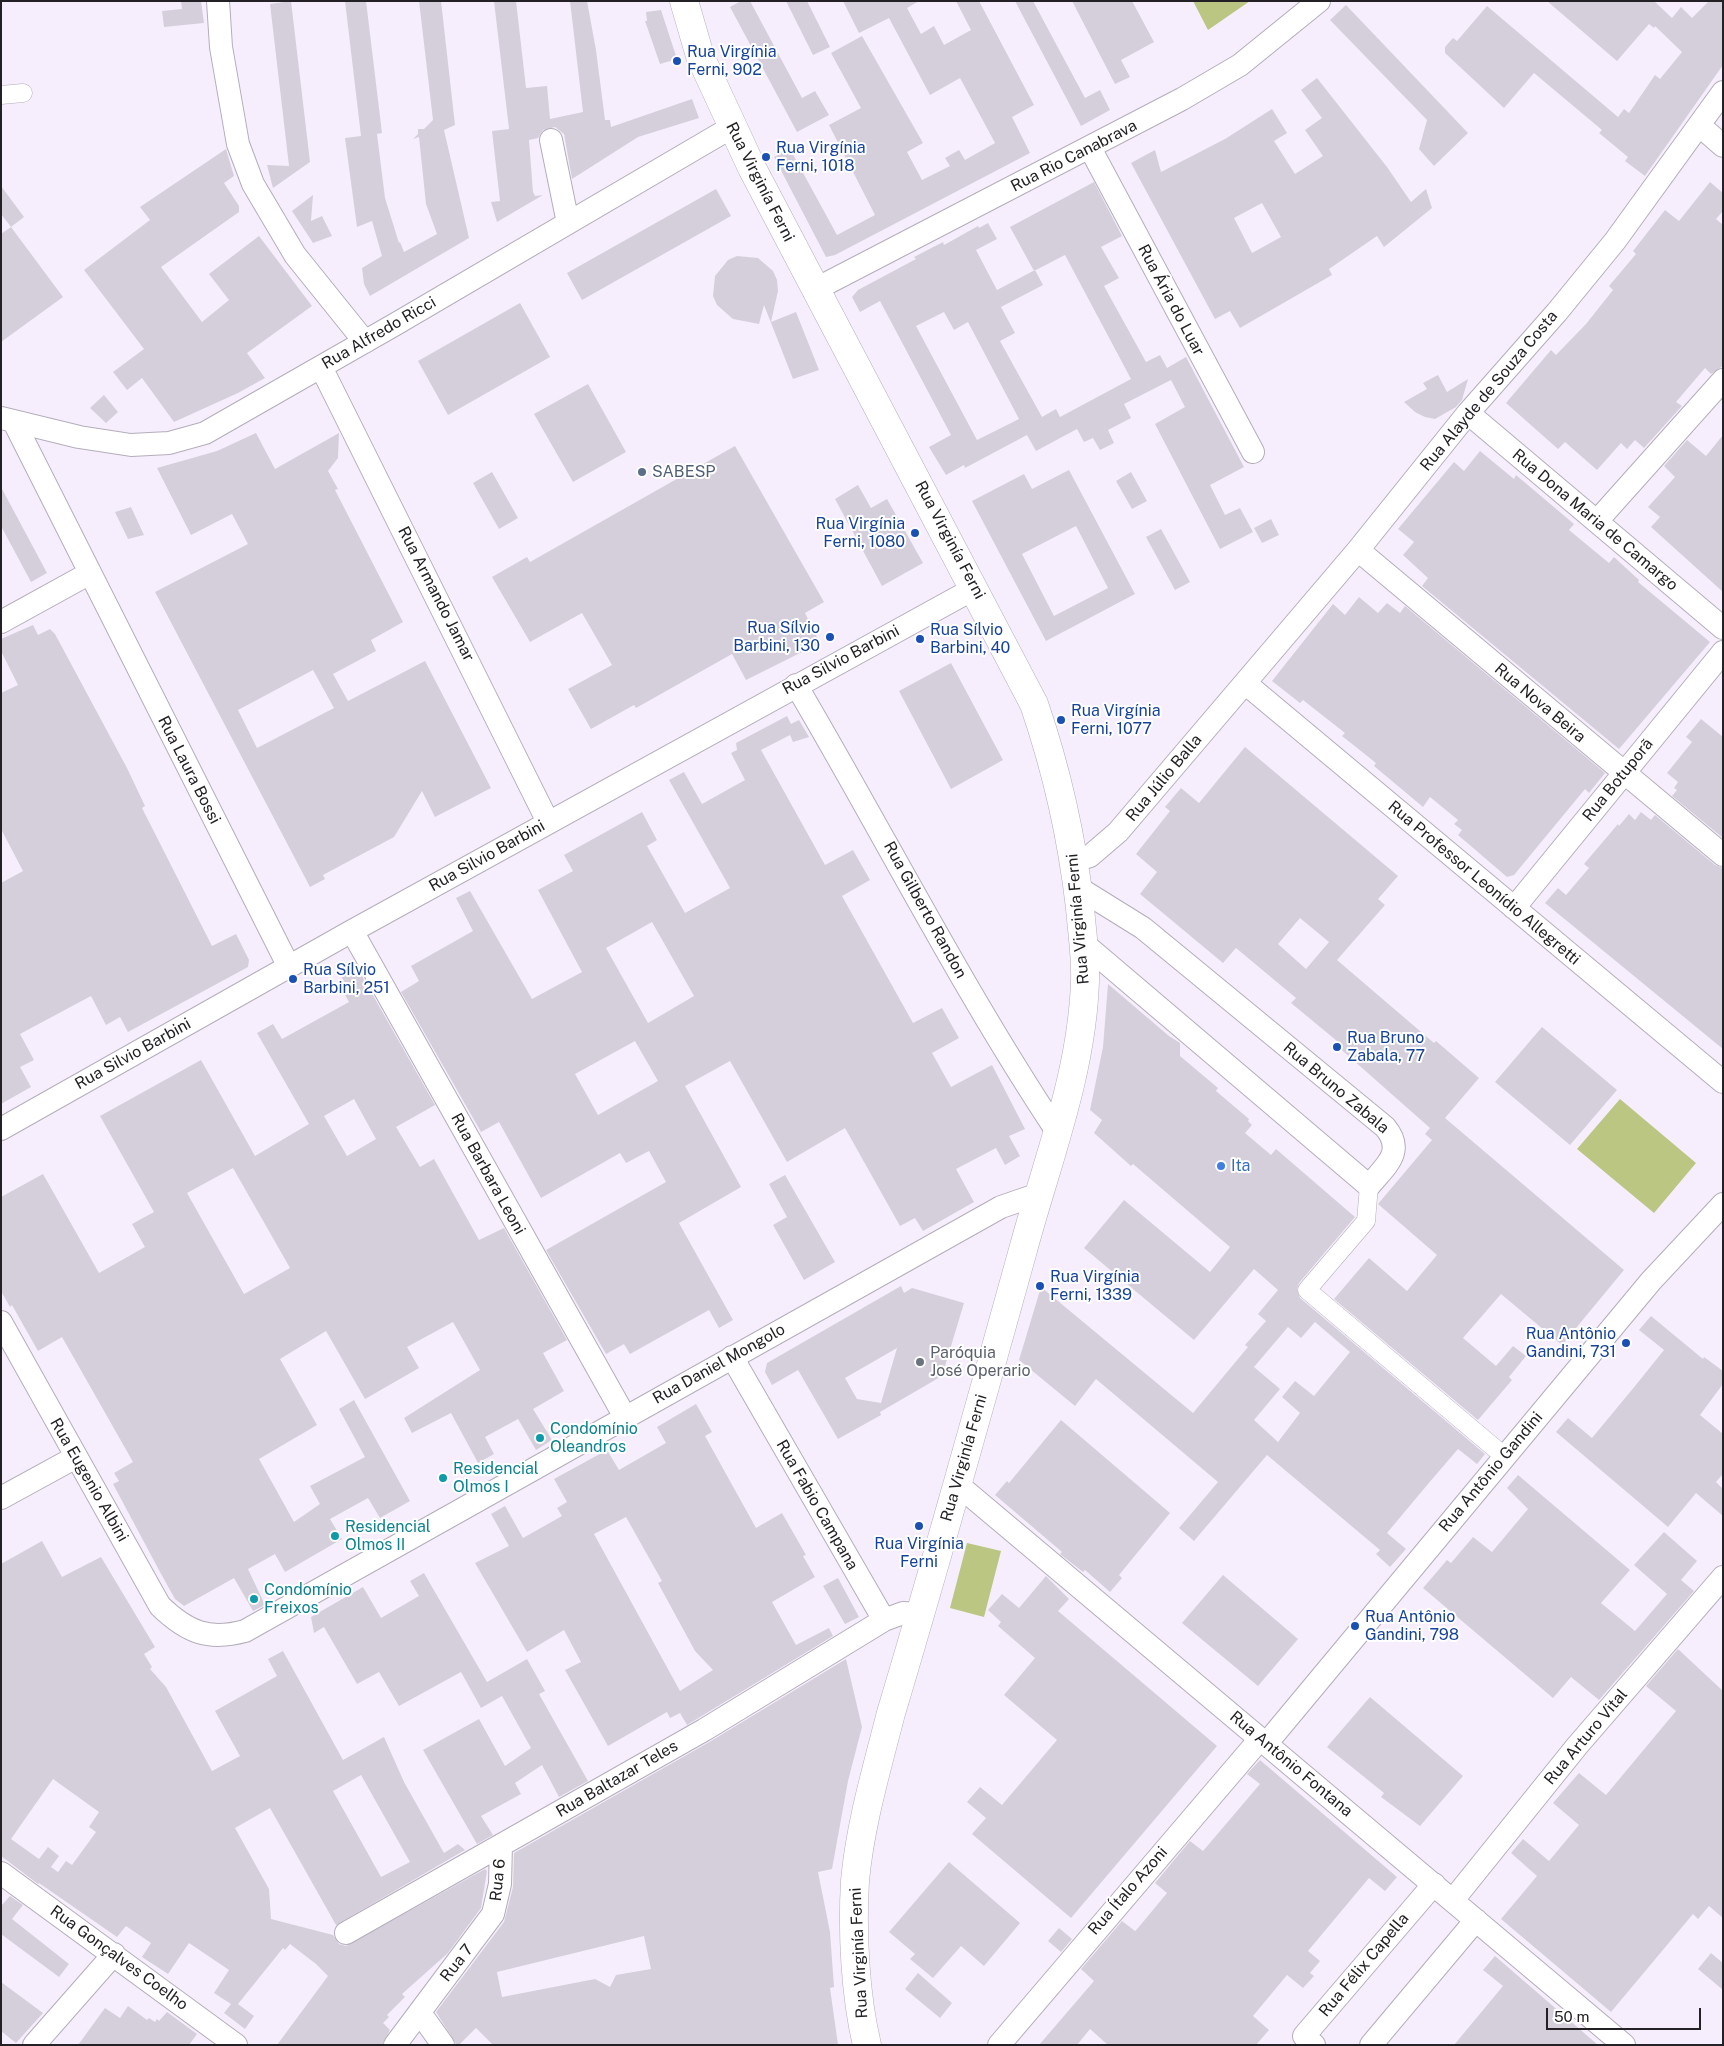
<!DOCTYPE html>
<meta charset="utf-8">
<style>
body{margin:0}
#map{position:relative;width:1724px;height:2046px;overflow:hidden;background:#f6eefc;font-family:"Public Sans",sans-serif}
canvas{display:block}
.frame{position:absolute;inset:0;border:2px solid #232125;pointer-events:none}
.scale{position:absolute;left:1546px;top:2008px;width:155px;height:22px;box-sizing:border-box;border:2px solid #232125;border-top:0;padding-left:6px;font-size:15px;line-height:18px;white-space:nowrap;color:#232125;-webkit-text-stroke:4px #fff;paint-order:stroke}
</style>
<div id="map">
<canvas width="1724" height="2046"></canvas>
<div class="frame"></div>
<div class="scale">50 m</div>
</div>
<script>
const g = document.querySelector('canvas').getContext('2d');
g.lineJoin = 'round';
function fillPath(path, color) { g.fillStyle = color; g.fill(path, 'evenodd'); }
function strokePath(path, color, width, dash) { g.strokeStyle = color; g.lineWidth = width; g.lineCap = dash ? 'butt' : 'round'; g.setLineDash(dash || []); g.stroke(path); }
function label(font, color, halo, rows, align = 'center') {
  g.font = font + ' "Public Sans",sans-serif'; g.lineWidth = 4; g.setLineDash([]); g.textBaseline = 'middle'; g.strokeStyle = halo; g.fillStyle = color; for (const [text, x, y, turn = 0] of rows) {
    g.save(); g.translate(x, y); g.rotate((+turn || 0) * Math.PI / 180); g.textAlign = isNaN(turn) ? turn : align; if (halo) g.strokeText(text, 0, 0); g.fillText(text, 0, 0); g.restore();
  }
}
fillPath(new Path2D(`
 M1193 1H1250L1208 30Z
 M1620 1099 1696 1163 1654 1213 1577 1149Z
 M967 1543 1001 1551 984 1617 950 1608Z`), '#bac682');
fillPath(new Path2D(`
 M181 1H201L204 23 164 27 162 11 182 9Z
 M291 1 310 162 273 188 267 165 289 166 270 4Z
 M345 1H366L382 133 377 134 385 198 399 243 400 242 404 252 437 234 426 204 419 137 413 139 418 134V129H424L433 120 419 1H441L455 125 444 130 469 238 370 296 364 284 362 268 382 256 372 221 357 227 345 138 361 136Z
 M494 1H516L526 88 547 86 550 119 583 112 570 1H587L596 50 605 120H610L611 127 692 99 699 118 638 137 572 179 564 134 555 127 543 130 538 138 529 140 533 192 535 196 543 195 497 222 491 202 500 201 492 131 509 129Z
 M741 1H750L802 98 815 91 829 115 797 132 730 7Z
 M786 1H807L830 47 813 55Z
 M843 1H919L907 8 921 34 934 26 944 45 971 30 956 1H979L1034 105 1012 117 1030 153 835 255 826 257 774 157 790 149 837 235 875 215 829 125 861 108 831 53 862 36 923 143 907 152 922 180 950 166 945 158 959 150 965 160 995 143 960 78 930 95 889 18 859 33Z
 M1015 1H1033L1085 98 1100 90 1110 110 1081 126Z
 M1072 1H1132L1154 42 1121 60 1130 77 1115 84Z
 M1547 1H1654L1672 18 1681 7 1692 18 1709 1H1723V65L1645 176 1625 161 1628 157 1599 133 1602 130 1534 73 1504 108 1445 53V47L1453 38 1457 41 1487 6 1618 117 1624 109 1629 113 1655 75 1660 79 1682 52 1655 26 1654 28 1649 24 1617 61Z
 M1346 5 1468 133 1434 166 1419 149 1427 120 1330 20Z
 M661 10 677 59 660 64 645 21H647L646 12Z
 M1317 78 1387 167 1411 202 1426 189 1432 208 1384 247 1377 236 1329 269 1332 275 1240 328 1230 311 1215 319 1131 163 1155 150 1161 172 1225 139 1272 109 1287 133 1274 141 1295 174 1323 156 1305 130 1322 118 1301 90ZM1262 203 1281 237 1252 253 1234 218Z
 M226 149 234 176 224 183 239 206V212L161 267 202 322 229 300 209 274 259 236 312 306 247 353 265 378 238 393 174 422 142 378 127 390 113 372 144 349 84 270 150 220 140 207Z
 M1094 182 1122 236 1101 247 1119 278 1104 286 1146 362 1160 355 1167 368 1186 357 1244 467 1210 485 1225 515 1240 508 1253 532 1220 549 1155 424 1185 407 1171 380 1124 404 1131 418 1108 430 1114 443 1100 450 1093 438 1084 442 1077 429 1036 451 1027 435 965 468 964 465 946 475 929 447 951 435 880 301 860 312 852 297 858 290 916 259 914 257 943 242 944 245 978 226 979 228 988 223 997 239 976 250 997 290 1035 270 1043 285 1001 307 1015 333 1000 341 1042 417 1056 409 1060 417 1131 379 1065 255 1034 271 1010 227ZM944 312 954 330 968 322 1019 419 977 440 916 326Z
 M1710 182 1723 193V211L1716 219 1723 225V366L1711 374 1705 368 1676 402 1682 406 1644 448 1635 440 1627 449 1621 443 1597 470 1565 442 1558 449 1506 403 1551 350 1556 355 1586 324 1613 290 1609 286 1636 254 1633 251 1665 210 1679 221Z
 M1 186 24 217 11 227 1 214Z
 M716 189 731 216 582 300 567 273Z
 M313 195 311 221 322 216 332 236 313 243 292 211Z
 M11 227 63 297 1 342V234Z
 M737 256 758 258 773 271 777 280 778 291 771 322 796 312 819 370 793 379 764 305 759 324 733 319 717 305 713 296 715 276 728 260Z
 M520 303 550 357 448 415 418 361Z
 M1438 375 1447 392 1468 379 1462 400 1456 407 1435 419 1425 417 1415 412 1404 402 1427 389 1423 383Z
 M588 384 626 452 573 482 534 414Z
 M104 395 118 412 106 423 90 408Z
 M256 433 275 469 339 433 338 458 328 471 338 489 335 490 403 622 371 640 376 651 333 674 348 701 425 661 491 788 435 817 422 791 394 837 323 875 325 879 310 887 155 592 248 544 232 514 191 535 157 468 217 451ZM313 670 334 708 257 748 238 710Z
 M1723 435V592L1651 527 1660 517 1648 507 1675 477 1664 466 1687 440 1706 456Z
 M735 446 824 602 805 613 820 643 746 680 732 654 636 708 634 705 591 729 568 689 612 665 582 613 530 642 492 577 527 557 530 562Z
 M1480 451 1514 479 1516 475 1574 524 1569 530 1609 563 1614 557 1639 580 1638 582 1710 642 1619 749 1422 586 1428 578 1403 555 1414 542 1398 529 1454 462 1464 471Z
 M1069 470 1135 594 1046 641 972 501 1024 474 1032 489ZM1076 526 1108 588 1054 616 1022 554Z
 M492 472 518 518 499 529 473 483Z
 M1131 472 1147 501 1132 509 1116 481Z
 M858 485 871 508 887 499 923 563 882 586 835 499Z
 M1 487 47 573 31 582 1 526Z
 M131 507 144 535 128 539 115 512Z
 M1271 519 1279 535 1262 543 1254 528Z
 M1161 529 1190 582 1175 590 1146 537Z
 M1359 597 1378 613 1387 603 1400 613 1405 606 1605 773 1589 793 1585 789 1514 875 1507 877 1458 835 1462 830 1454 824 1458 820 1430 797 1423 807 1374 766 1376 763 1342 736 1345 733 1303 700 1300 703 1272 681 1333 604 1345 615Z
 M33 625 38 635 50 629 55 634 127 768 145 806 142 808 212 946 236 934 249 960 248 967 128 1032 120 1017 106 1025 91 996 20 1034 34 1060 20 1067 31 1087 1 1104V883L23 871 1 829V693L18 685 1 651V639Z
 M951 663 1003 760 951 789 899 691Z
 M787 716 791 724 799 720 809 737 793 742 790 735 761 750 825 865 853 850 870 880 842 896 913 1023 942 1008 959 1038 932 1053 951 1087 992 1065 1025 1129 1009 1136 1020 1156 1005 1165 996 1148 956 1169 974 1202 923 1231 915 1218 900 1226 845 1128 787 1162 730 1061 685 1086 741 1187 679 1223 733 1320 719 1328 709 1310 630 1354 624 1344 606 1354 546 1250 666 1182 649 1151 626 1163 620 1153 541 1198 499 1122 481 1132 401 992 419 981 411 966 473 931 456 898 470 891 532 999 582 972 538 890 573 871 564 855 642 812 657 840 647 846 685 913 730 888 669 780 684 772 702 804 745 780 731 753 737 750 736 743ZM652 922 694 996 648 1023 606 948ZM635 1041 658 1081 598 1115 575 1074Z
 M1701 719 1723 737V838L1672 796 1677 790 1674 788 1678 782 1667 773 1692 742 1686 737Z
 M1245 747 1398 876 1378 899 1385 905 1337 960 1434 1043 1436 1041 1479 1078 1445 1118 1624 1270 1562 1345 1501 1294 1463 1338 1496 1366 1513 1346 1526 1356 1509 1377 1512 1380 1478 1420 1334 1299 1369 1258 1407 1291 1437 1255 1378 1204 1432 1140 1425 1134 1430 1128 1335 1044 1337 1041 1291 1003 1296 998 1236 948 1223 963 1140 894 1157 872 1136 854 1170 811 1165 807 1181 788 1199 803ZM1300 918 1329 942 1306 969 1278 944Z
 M1641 812 1651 820 1655 815 1715 865 1723 868V1049L1545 903 1558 888 1566 895 1589 868 1584 864 1618 824 1619 826 1629 814 1635 820Z
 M357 967 435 1105 396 1127 420 1167 434 1159 479 1240 504 1228 567 1340 543 1353 564 1391 533 1409 552 1440 536 1450 518 1419 485 1437 494 1454 478 1463 451 1413 412 1433 404 1418 480 1370 453 1322 407 1347 419 1368 365 1399 326 1331 280 1359 317 1425 259 1459 294 1522 320 1504 310 1486 365 1457 339 1409 354 1400 410 1501 380 1518 368 1498 330 1519 342 1539 285 1572 275 1554 248 1569 265 1605 253 1611 234 1578 184 1606 175 1599 160 1572 113 1484 119 1481 114 1473 133 1462 62 1337 38 1351 12 1305 10 1307 1 1291V1197L43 1174 99 1273 145 1247 132 1224 154 1212 100 1116 201 1060 255 1156 309 1124 257 1033 273 1024 282 1039 349 1002 341 988 346 985 341 976ZM354 1099 376 1139 347 1156 324 1116ZM233 1168 290 1268 244 1294 187 1193Z
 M1108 984 1169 1036 1180 1043V1056L1218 1088 1216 1091 1249 1119 1248 1121 1252 1125 1245 1133 1271 1155 1276 1149 1355 1217 1299 1283 1297 1289 1300 1298 1485 1454 1477 1464 1458 1449 1428 1484 1387 1533 1406 1549 1390 1567 1376 1554 1380 1550 1267 1455 1194 1541 1179 1528 1218 1482 1096 1379 1075 1406 1019 1360 1041 1287 1193 1413 1248 1347 1245 1345 1266 1321 1258 1314 1278 1290 1254 1269 1194 1340 1084 1248 1124 1200 1210 1272 1230 1247 1133 1164 1131 1166 1094 1133 1102 1120 1090 1110 1103 1047ZM1315 1322 1350 1352 1314 1396 1295 1381 1282 1397 1300 1413 1278 1442 1254 1420 1280 1389 1254 1367 1288 1327 1301 1338Z
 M1542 1027 1617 1090 1570 1145 1495 1082Z
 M785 1175 835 1262 804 1280 773 1225 787 1217 769 1184Z
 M901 1286 904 1293 912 1288 964 1303 942 1376 880 1412 881 1415 838 1439 798 1370 772 1385 765 1372 767 1363ZM897 1348 881 1403 857 1399 845 1378Z
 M1651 1316 1703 1359 1704 1357 1723 1371V1384L1700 1415 1723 1434V1474L1716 1482 1723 1489V1516L1696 1493 1668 1527 1556 1432 1568 1418 1592 1438 1635 1386 1664 1350 1639 1330Z
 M696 1404 712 1432 705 1436 756 1528 782 1513 806 1555 803 1556 815 1577 772 1602 796 1645 829 1628 833 1636 687 1725 680 1713 670 1718 667 1712 608 1746 565 1670 581 1662 564 1630 527 1652 475 1563 509 1546 491 1514 505 1506 523 1538 562 1516 557 1508 567 1502 554 1479 607 1450 619 1470 666 1443 657 1427ZM626 1517 662 1581 658 1583 695 1651 713 1670 680 1691 594 1534Z
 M1061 1420 1170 1513 1119 1575 1122 1578 1110 1592 1085 1570 1083 1572 1060 1554 1062 1552 995 1495 1007 1481 1009 1483Z
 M1518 1475 1630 1570 1601 1603 1635 1631 1667 1594 1634 1565 1664 1532 1697 1561 1681 1580 1694 1591 1599 1700 1571 1677 1553 1698 1423 1588 1447 1560 1451 1563 1473 1537 1492 1552 1528 1509 1507 1488Z
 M42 1541 62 1577 101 1557 155 1647 144 1654 152 1667 150 1669 166 1687 212 1771 240 1756 215 1711 277 1676 268 1659 283 1651 343 1760 384 1737 404 1782 444 1853 458 1844 465 1850 336 1925 270 1808 235 1828 269 1889 271 1919 333 1935 339 1944 346 1946 485 1869 487 1871 481 1908 448 1953 402 1994 405 1997 387 2015 389 2017 383 2023 390 2030 382 2045H277L328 1976 316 1964 290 1944 285 1950 283 1948 238 2004 254 2016 245 2029 224 2013 231 2004 214 1993 229 1970 189 1943 168 1974 142 1957 151 1943 126 1926 117 1937 39 1883 38 1884 1 1856V1564ZM361 1775 410 1862 381 1877 333 1791ZM53 1779 99 1812 89 1827 96 1832 72 1865 66 1861 58 1872 51 1867 59 1856 48 1847 39 1859 11 1839Z
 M424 1573 487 1682 527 1659 545 1691 539 1694 588 1781 559 1797 542 1765 515 1783 521 1794 481 1816 493 1835 477 1844 423 1750 479 1719 505 1766 531 1748 502 1696 481 1708 461 1672 399 1706 379 1672 357 1684 324 1627 314 1633 311 1617 363 1587 381 1618 419 1596 410 1581Z
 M1223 1575 1298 1639 1258 1686 1182 1623Z
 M1046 1576 1069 1599 1058 1611 1217 1746 1071 1918 972 1834 986 1818 967 1802 980 1787 1002 1805 1057 1740 1004 1695 1035 1658 998 1626 1001 1622 988 1610 1002 1594 1019 1608Z
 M838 1578 859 1617 845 1624 823 1586Z
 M1678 1649 1723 1691V1918L1709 1906 1698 1919 1693 1914 1611 2012 1501 1919 1537 1876 1511 1853 1523 1839 1549 1861 1579 1825 1553 1803 1579 1773 1606 1795 1676 1711 1646 1686Z
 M846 1659 862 1727 848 1781 832 1869 818 1872 830 1932 834 1987 830 1988 838 2045H493L476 2028 459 2045 456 2044 436 2012 504 1922 513 1887 514 1853 711 1741ZM644 1936 651 1969 616 1975 610 1987 595 1979 502 1997 497 1972Z
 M1370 1697 1463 1776 1420 1826 1381 1797 1384 1793 1327 1747Z
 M1260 1760 1397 1877 1385 1891 1369 1878 1308 1951 1320 1961 1310 1973 1314 1976 1303 1988 1287 1975 1253 2016 1269 2030 1256 2045H1108L1090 2029 1077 2045H1039L1094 1981 1081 1969 1122 1921 1135 1931 1138 1928 1167 1893 1155 1883 1190 1841 1203 1851 1260 1784 1247 1774Z
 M949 1862 1020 1923 984 1966 961 1946 933 1978 910 1959 915 1954 889 1932Z
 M10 1896 23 1905 12 1919 69 1964 59 1977 1 1934V1906Z
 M1059 1928 1072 1939 1061 1952 1048 1941Z
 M1711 1953 1723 1963V1990L1698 1969Z
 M1495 1956 1598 2045H1454L1503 1986 1483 1970Z
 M918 1973 952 2003 940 2018 905 1989Z
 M1 1982 43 2013 16 2043 1 2031Z
 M128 2006 147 2020 149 2018 155 2022 157 2019 159 2021 167 2012 197 2034 189 2045H78L105 2008 120 2018Z`), '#d5cfdc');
const pedestrian = new Path2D(`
 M1 95 23 93
 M1369 1186 1366 1221 1307 1290 1504 1456`);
const minor = new Path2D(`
 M218 1 221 47 238 144 253 184 295 255 365 342
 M1699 125 1723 146
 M551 140 568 223
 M1090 148 1253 452
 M816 289 1182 99 1240 65 1319 1
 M321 367 548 822
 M1468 413 1723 628
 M1 418 79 437 131 445 169 443 205 433 394 325 732 127
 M14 422 289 967
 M1597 521 1723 380
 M1358 550 1723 855
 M1 622 90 573
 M1245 683 1723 1082
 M796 685C884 834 962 989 1058 1133
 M1074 861 1090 856 1118 832 1358 550 1468 413 1557 312 1615 241 1723 92
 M1077 887 1143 928 1385 1127C1406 1152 1385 1166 1369 1186L1083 943
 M1514 908 1723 652
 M352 931 625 1417
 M1 1129 352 931 975 588
 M1 1322 160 1606C187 1632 208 1641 245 1631L1001 1207 1039 1194
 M732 1357 884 1620 903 1613 921 1614
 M957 1484 1624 2045
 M1 1498 76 1457
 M1266 1744 1651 1281 1723 1204
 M1 1873 236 2045
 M1453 1900 1577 1746 1723 1577
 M346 1933 704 1730 884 1620
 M420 2013 443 2045
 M34 2045 114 1954
 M395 2045 493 1914 500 1884 501 1845
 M999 2045 1260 1739
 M1314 2045 1304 2036 1434 1884
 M1371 2045 1476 1920`);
const tertiary = new Path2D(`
 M684 1 700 56 752 168 1034 704C1057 771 1072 838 1080 908 1082 932 1086 957 1085 981 1082 1074 1047 1161 1023 1250 980 1405 937 1560 891 1713 877 1768 860 1825 855 1881 852 1932 855 1995 867 2045`);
strokePath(pedestrian, '#b4adba', 19);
strokePath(minor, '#b4adba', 24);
strokePath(tertiary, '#b4adba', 29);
strokePath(pedestrian, '#fff', 18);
strokePath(minor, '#fff', 22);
strokePath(tertiary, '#fff', 28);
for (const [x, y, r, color] of [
 [677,61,5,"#1a4fb4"],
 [766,157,5,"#1a4fb4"],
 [642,472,5,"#5c6f8a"],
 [915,533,5,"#1a4fb4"],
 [830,637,5,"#1a4fb4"],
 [920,639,5,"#1a4fb4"],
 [1061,720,5,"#1a4fb4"],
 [293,979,5,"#1a4fb4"],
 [1337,1047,5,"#1a4fb4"],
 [1221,1166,5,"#3f7fe0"],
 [1040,1286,5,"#1a4fb4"],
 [1626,1343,5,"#1a4fb4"],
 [920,1362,5,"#6b7280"],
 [540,1438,5,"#0f9aa8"],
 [443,1478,5,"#0f9aa8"],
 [919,1526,5,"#1a4fb4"],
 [335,1536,5,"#0f9aa8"],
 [254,1599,5,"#0f9aa8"],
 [1355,1626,5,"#1a4fb4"]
]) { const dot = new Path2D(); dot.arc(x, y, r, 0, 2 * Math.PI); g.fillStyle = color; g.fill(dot); strokePath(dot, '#fff', 2); }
label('16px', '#164399', '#fff', [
 ["Rua Virgínia",687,52],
 ["Ferni, 902",687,70],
 ["Rua Virgínia",776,148],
 ["Ferni, 1018",776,166],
 ["Rua Virgínia",905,524,"right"],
 ["Ferni, 1080",905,542,"right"],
 ["Rua Sílvio",820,628,"right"],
 ["Barbini, 130",820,646,"right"],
 ["Rua Sílvio",930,630],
 ["Barbini, 40",930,648],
 ["Rua Virgínia",1071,711],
 ["Ferni, 1077",1071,729],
 ["Rua Sílvio",303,970],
 ["Barbini, 251",303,988],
 ["Rua Bruno",1347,1038],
 ["Zabala, 77",1347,1056],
 ["Rua Virgínia",1050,1277],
 ["Ferni, 1339",1050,1295],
 ["Rua Antônio",1616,1334,"right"],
 ["Gandini, 731",1616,1352,"right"],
 ["Rua Virgínia",919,1544,"center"],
 ["Ferni",919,1562,"center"],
 ["Rua Antônio",1365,1617],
 ["Gandini, 798",1365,1635]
], 'left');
label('16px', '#232125', '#fff', [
 ["Rua Rio Canabrava",1074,156,-27],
 ["Rua Virginía Ferni",760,182,63],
 ["Rua Ária do Luar",1171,300,62],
 ["Rua Alfredo Ricci",379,333,-30],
 ["Rua Alayde de Souza Costa",1489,391,-50],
 ["Rua Dona Maria de Camargo",1595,520,40],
 ["Rua Virginía Ferni",950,540,62],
 ["Rua Armando Jamar",436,594,63],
 ["Rua Silvio Barbini",841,660,-28],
 ["Rua Nova Beira",1540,703,40],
 ["Rua Laura Bossi",189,770,63],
 ["Rua Júlio Balla",1164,778,-50],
 ["Rua Botuporã",1618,780,-51],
 ["Rua Silvio Barbini",487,856,-29],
 ["Rua Professor Leonídio Allegretti",1484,883,40],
 ["Rua Gilberto Randon",925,910,61],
 ["Rua Virginía Ferni",1078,919,-95],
 ["Rua Silvio Barbini",133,1054,-29],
 ["Rua Bruno Zabala",1336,1088,40],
 ["Rua Barbara Leoni",488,1174,61],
 ["Rua Daniel Mongolo",719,1364,-29],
 ["Rua Virginía Ferni",964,1458,-74],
 ["Rua Antônio Gandini",1491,1472,-50],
 ["Rua Eugenio Albini",89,1480,60],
 ["Rua Fabio Campana",817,1505,60],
 ["Rua Arturo Vital",1586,1737,-50],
 ["Rua Antônio Fontana",1291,1764,40],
 ["Rua Baltazar Teles",617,1779,-30],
 ["Rua 6",498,1880,-84],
 ["Rua Ítalo Azoni",1128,1891,-49],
 ["Rua Virginía Ferni",859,1953,-93],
 ["Rua Gonçalves Coelho",119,1958,36],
 ["Rua 7",457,1963,-52],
 ["Rua Félix Capella",1364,1965,-50]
]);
label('16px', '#4e5e75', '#fff', [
 ["SABESP",652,472]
], 'left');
label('16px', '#366cbe', '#fff', [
 ["Ita",1231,1166]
], 'left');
label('16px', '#5b616d', '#fff', [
 ["Paróquia",930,1353],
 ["José Operario",930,1371]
], 'left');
label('16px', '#0d838f', '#fff', [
 ["Condomínio",550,1429],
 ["Oleandros",550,1447],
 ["Residencial",453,1469],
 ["Olmos I",453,1487],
 ["Residencial",345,1527],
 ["Olmos II",345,1545],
 ["Condomínio",264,1590],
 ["Freixos",264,1608]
], 'left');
</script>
